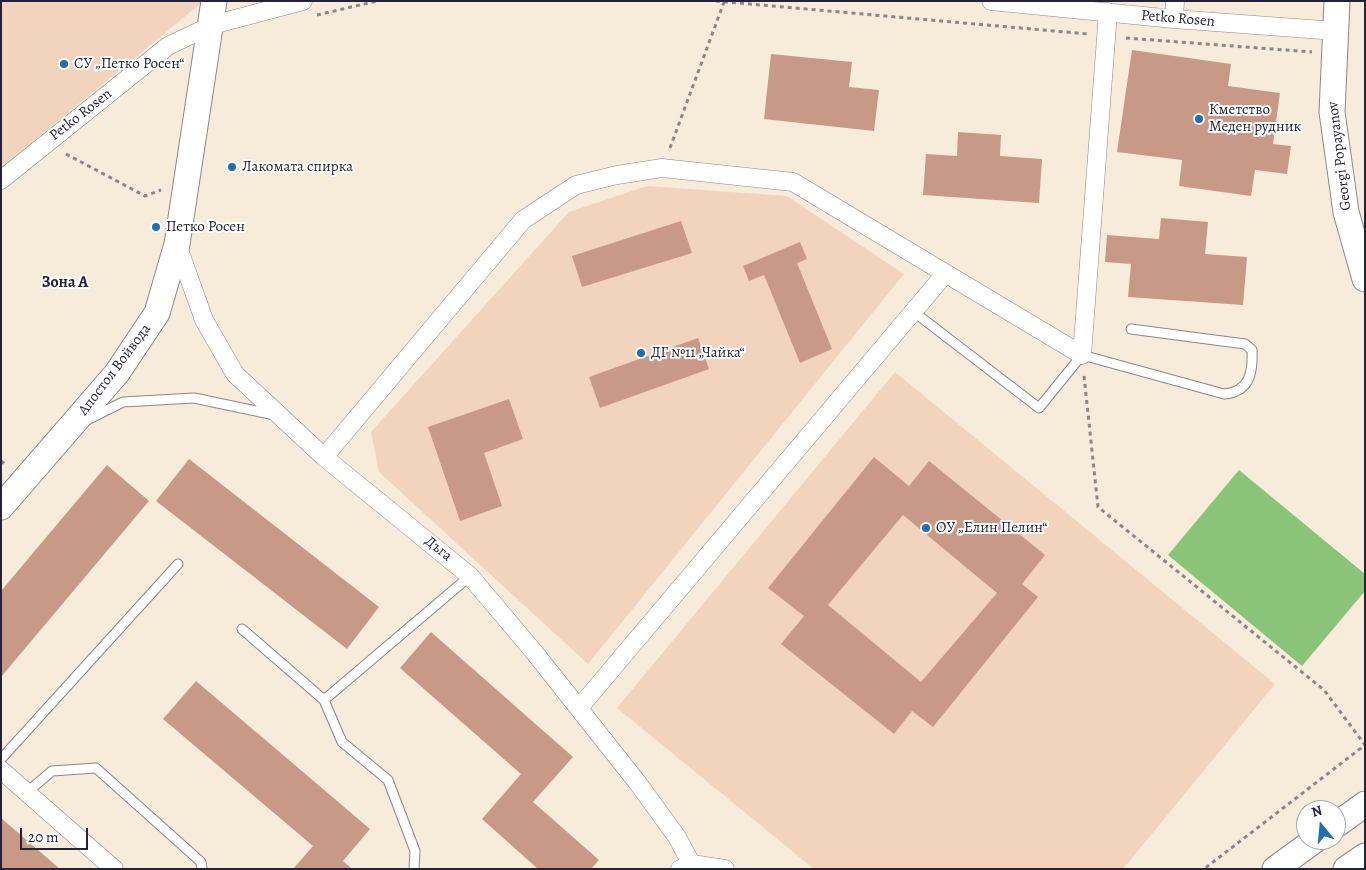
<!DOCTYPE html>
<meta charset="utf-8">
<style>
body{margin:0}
#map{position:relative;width:1366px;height:870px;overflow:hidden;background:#f7ebd9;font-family:Alegreya,serif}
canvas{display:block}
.frame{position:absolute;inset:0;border:2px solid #22223b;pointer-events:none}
.north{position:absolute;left:1296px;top:800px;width:50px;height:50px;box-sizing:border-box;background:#fff;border:1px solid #a7a7b1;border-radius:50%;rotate:343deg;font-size:14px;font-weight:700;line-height:20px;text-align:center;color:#22223b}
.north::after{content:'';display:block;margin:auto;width:18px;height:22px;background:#1f6fb2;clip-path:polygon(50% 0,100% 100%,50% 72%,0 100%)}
.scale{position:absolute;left:20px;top:828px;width:68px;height:22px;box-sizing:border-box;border:2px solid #22223b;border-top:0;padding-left:6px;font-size:15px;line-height:18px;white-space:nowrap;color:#22223b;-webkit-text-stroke:4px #fff;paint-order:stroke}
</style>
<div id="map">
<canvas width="1366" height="870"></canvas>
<div class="frame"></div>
<div class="north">N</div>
<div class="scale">20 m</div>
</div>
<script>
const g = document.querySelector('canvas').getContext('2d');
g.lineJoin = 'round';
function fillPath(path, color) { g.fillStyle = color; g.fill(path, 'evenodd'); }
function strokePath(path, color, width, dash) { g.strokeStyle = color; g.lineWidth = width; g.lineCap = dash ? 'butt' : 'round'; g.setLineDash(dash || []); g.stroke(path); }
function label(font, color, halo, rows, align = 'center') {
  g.font = font + ' Alegreya,serif'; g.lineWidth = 4; g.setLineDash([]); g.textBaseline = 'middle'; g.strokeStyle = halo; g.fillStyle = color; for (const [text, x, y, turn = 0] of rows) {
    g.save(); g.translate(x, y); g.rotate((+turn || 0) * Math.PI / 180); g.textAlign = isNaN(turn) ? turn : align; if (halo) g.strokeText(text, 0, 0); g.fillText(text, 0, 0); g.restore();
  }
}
fillPath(new Path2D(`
 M1 1H200V4L1 168Z
 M647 186 787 196 904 274 588 664 379 472 371 432 569 212Z
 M895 372 1275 684 1123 869H814L617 708Z`), '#f2d4be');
fillPath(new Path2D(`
 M1239 470 1365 574V591L1302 666 1168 555Z`), '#8ac478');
fillPath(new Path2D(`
 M1132 50 1231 64 1228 86 1280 93 1273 144 1291 146 1287 174 1255 170 1251 196 1179 186 1182 160 1117 152Z
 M771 54 852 62 849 87 879 90 874 131 764 119Z
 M958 132 1001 135 1000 156 1042 159 1039 203 923 195 926 154 957 156Z
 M1161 218 1208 222 1205 254 1247 257 1243 305 1128 297 1131 264 1105 262 1107 235 1159 239Z
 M681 221 692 253 582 287 572 256Z
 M800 242 807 259 797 263 832 349 800 363 764 275 749 281 743 266Z
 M698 338 709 369 600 408 589 377Z
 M509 399 523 439 484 453 502 506 460 521 428 427Z
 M874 457 909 486 929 461 1045 555 1022 584 1038 597 933 727 912 711 894 734 781 644 804 616 768 588ZM903 515 997 593 921 682 828 605Z
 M189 459 379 607 347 649 156 501Z
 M107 465 149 501 1 677V591Z
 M431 632 573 757 533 802 599 860 591 869H538L482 819 521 774 400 668Z
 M196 681 370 829 343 861 352 869H293L313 846 163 719Z
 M1 818 60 869H1Z`), '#c99987');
const lane = new Path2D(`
 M914 312 1039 408 1082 355 1224 394C1250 392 1253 372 1252 350L1245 344 1131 329
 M87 420 123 402 194 398 275 415
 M242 629 324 700 470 576
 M324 700 342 742 388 780 415 851 414 869
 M1 759 178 564
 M26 793 52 771 96 768 201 862 202 869`);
const street = new Path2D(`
 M991 1 1174 19 1336 31
 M1174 19 1175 1
 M1 180 168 46 212 25 303 1
 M177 244 204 320 235 374 324 457 470 576 534 652 637 782 677 837 694 869
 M324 457 523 220 576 185 617 175 662 168 793 182 1082 355 1108 12
 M579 708 945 274
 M1 770 114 869
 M680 869 692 864 725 869`);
const secondary = new Path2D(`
 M1337 1 1332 112 1346 212 1365 279
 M1 507 117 373 157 313 177 244 214 1
 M1336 825 1365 804
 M1275 869 1315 840
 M1346 869 1365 856`);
strokePath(lane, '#8c868a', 11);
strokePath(street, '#8c868a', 19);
strokePath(secondary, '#8c868a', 27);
strokePath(new Path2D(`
 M716 1 1088 34
 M317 15 377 1
 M1126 38 1312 52
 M670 148 724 2
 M66 154 145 196 161 190
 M1084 376 1098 507 1324 690 1365 745 1204 869
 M1 461 7 466`), '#8c868a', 3, [4, 4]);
strokePath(lane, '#fff', 9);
strokePath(street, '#fff', 18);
strokePath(secondary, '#fff', 25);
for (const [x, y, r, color] of [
 [64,64,5,"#1f6fb2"],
 [1199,119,5,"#1f6fb2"],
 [232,167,5,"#1f6fb2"],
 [156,227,5,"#1f6fb2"],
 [641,353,5,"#1f6fb2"],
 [926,528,5,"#1f6fb2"]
]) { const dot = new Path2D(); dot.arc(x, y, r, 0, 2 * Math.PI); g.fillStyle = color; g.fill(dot); strokePath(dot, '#fff', 2); }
label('15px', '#22223b', '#fff', [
 ["Petko Rosen",1178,19,5],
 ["Petko Rosen",81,115,-38],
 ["Georgi Popayanov",1340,156,-97],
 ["Апостол Войвода",115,370,-53],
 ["Дъга",438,549,39]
]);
label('15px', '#22223b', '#fff', [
 ["СУ „Петко Росен“",74,64],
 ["Кметство",1209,110],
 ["Меден рудник",1209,127],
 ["Лакомата спирка",242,167],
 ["Петко Росен",166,227],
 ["ДГ №11 „Чайка“",651,353],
 ["ОУ „Елин Пелин“",936,528]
], 'left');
label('bold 16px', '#22223b', '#fff', [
 ["Зона А",65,283]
]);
</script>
